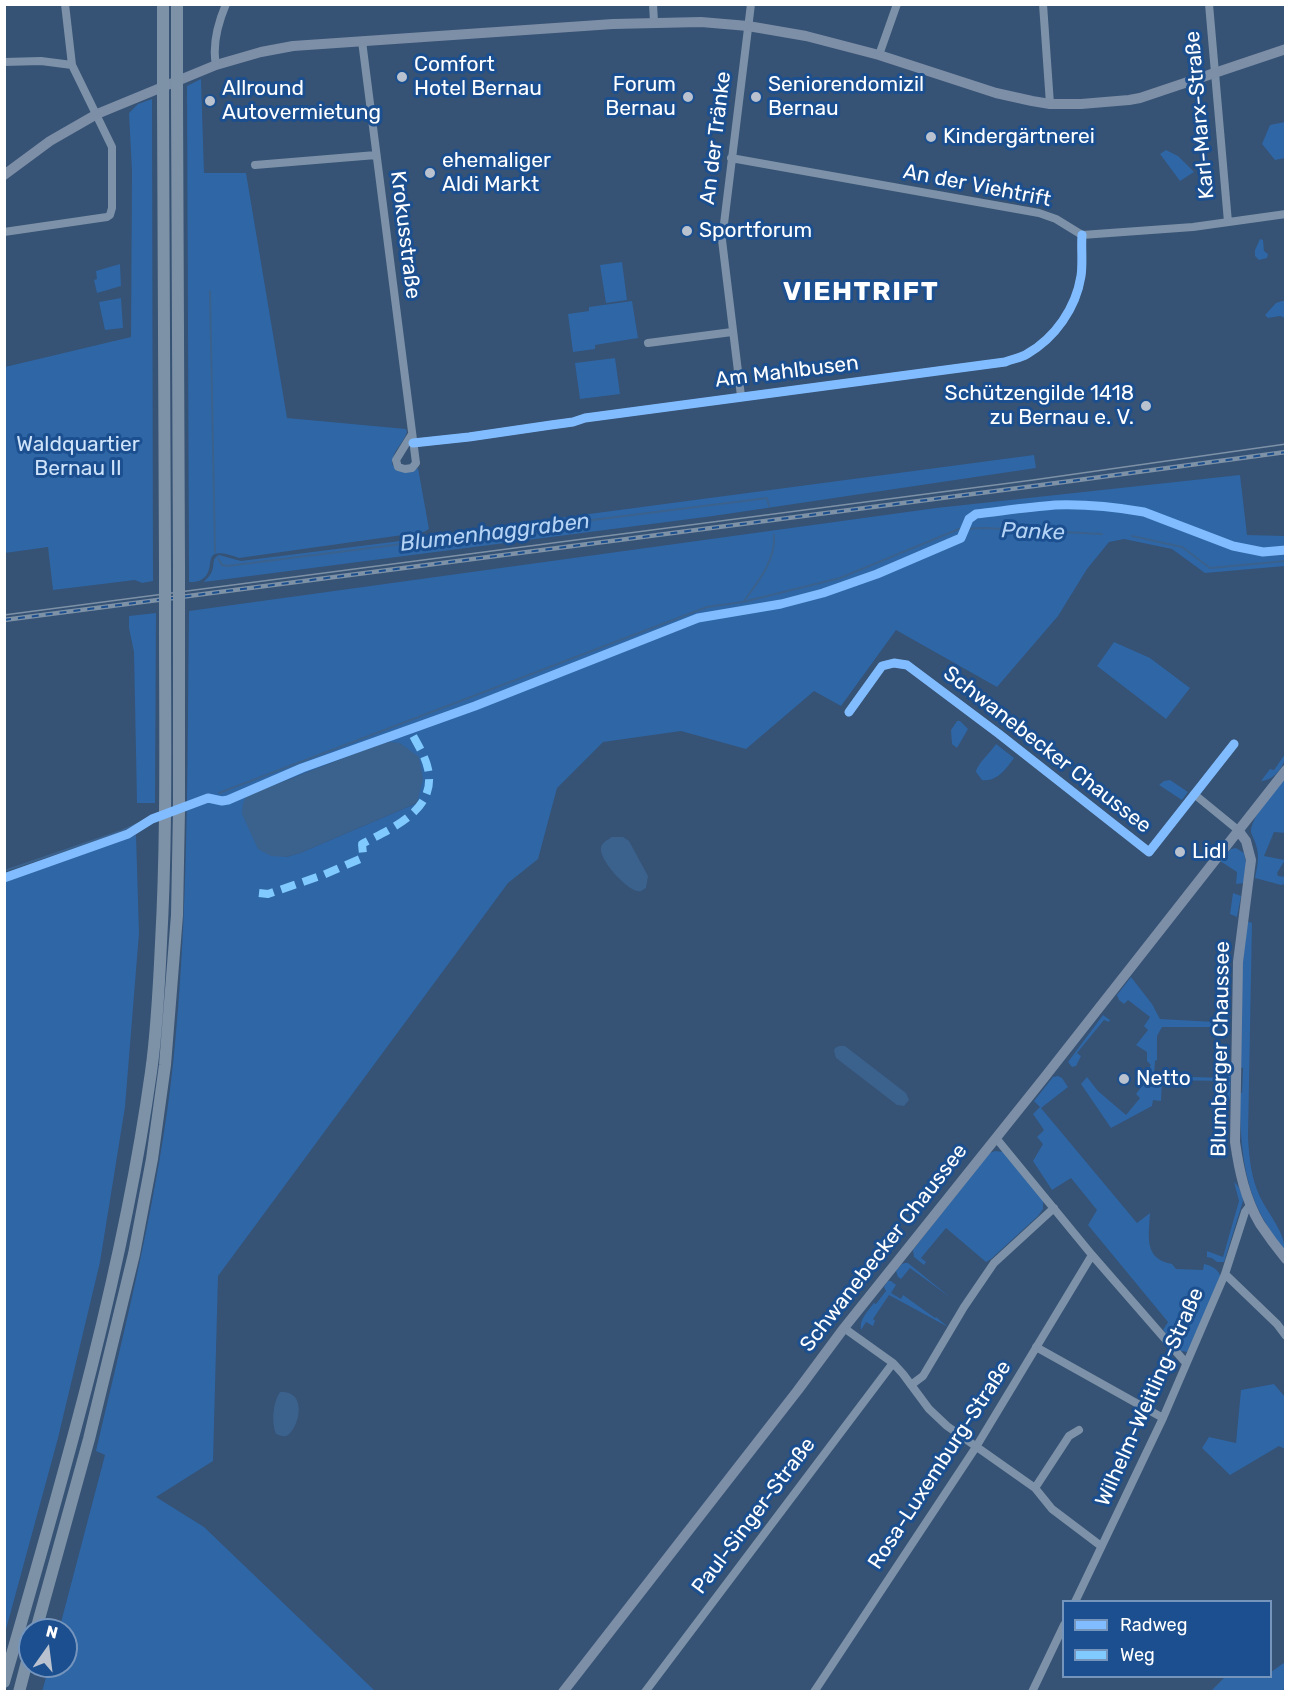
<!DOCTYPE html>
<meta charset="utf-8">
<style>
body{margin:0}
#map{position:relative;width:1290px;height:1696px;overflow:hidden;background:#365274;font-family:Rubik,sans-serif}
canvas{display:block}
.frame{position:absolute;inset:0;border:6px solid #fff;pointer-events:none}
.legend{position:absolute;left:1062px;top:1600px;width:210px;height:78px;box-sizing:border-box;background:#1b4f8f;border:2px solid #7695bc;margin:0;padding:8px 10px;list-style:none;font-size:18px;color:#fff}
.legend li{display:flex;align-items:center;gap:12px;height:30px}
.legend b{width:30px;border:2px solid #7695bc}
.north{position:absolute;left:18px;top:1618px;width:60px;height:60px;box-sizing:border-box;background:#1b4f8f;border:2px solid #7695bc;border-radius:50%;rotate:14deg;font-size:16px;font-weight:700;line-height:24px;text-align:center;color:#fff}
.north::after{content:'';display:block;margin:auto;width:21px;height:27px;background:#b9c2ce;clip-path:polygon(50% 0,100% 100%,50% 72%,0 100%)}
</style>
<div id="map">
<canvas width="1290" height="1696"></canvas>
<div class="frame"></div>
<ul class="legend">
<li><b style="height:8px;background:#80bcff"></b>Radweg</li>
<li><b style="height:8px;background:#80caff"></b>Weg</li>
</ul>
<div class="north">N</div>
</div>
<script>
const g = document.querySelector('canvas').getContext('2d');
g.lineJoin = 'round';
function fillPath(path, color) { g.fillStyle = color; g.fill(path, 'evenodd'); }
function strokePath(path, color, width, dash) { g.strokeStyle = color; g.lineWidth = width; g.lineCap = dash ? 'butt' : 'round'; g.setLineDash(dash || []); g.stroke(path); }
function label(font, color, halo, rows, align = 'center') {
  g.font = font + ' Rubik,sans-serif'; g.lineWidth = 6; g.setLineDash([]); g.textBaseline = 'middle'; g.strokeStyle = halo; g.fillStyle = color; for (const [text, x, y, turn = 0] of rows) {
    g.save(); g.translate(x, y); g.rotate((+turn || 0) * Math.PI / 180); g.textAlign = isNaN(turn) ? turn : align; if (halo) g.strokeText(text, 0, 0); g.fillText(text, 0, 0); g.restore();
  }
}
fillPath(new Path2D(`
 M201 79 204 173H246L287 418 406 429 407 432C403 444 392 451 392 464L397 471H413L418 468 429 529 424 532 239 558C194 542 222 571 199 581 196 582 192 582 189 582L187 86Z
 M152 99 153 581 142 583 135 580 53 590 48 547 5 553V367L131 337 132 171 129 113 138 104Z
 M1285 122V158L1275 160 1262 144 1270 125Z
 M1166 150 1178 156 1194 172 1180 181 1160 154Z
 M1260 239 1263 240 1264 251 1268 254 1267 258 1259 260 1255 256V250Z
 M622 262 627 300 606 303 600 265Z
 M120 264 121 286 97 293 94 280 97 279 96 271Z
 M121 298 123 328 105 330 99 302Z
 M632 301 638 338 595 345V349L573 352 568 314 589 311V307Z
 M1282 301H1285V318L1280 316 1268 318 1265 315 1276 303Z
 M615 358 620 394 580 399 575 363Z
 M1034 455 1036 468 713 516 204 582C206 579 211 575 212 571 215 564 211 559 219 555L241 561 472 532 476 529Z
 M1240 475 1247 535 1285 536V566L1205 573 1172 549 1124 539 1109 542 1087 569 1058 616 997 687 896 630 841 706 814 691 746 749 681 731 603 742 557 788 538 859 508 883 218 1276 213 1461 156 1497 204 1527 375 1691 42 1692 49 1666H66V1630H59L105 1455 96 1451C126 1323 159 1194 173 1064 189 913 187 762 189 611L936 508ZM390 742 417 803 300 853 286 857 246 796 380 744Z
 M156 613 155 803H137L134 652 129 628V616Z
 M1114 642 1150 658 1190 688 1166 719 1097 666Z
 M957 721H960L968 729 957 748 952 744 951 730Z
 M996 744 1014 758C1006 769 997 782 982 780L976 772C977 764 991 752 996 744Z
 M1285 754C1286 766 1273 781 1261 781L1270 769 1274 770Z
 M1285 775V833L1274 832 1264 856 1285 860 1277 873 1278 876 1285 877V884L1281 885 1255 878C1257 867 1260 856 1256 845 1255 841 1252 836 1251 832 1250 818 1277 787 1285 775Z
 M1170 780 1188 792 1182 800 1159 785 1164 781Z
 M136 835 139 933 125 1107 100 1262 58 1438 5 1633V880Z
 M1236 848 1244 853 1247 868 1244 883 1236 884 1237 872 1220 861 1231 849Z
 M1233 893 1241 896 1237 917 1230 914Z
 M1246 921 1252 923 1248 1136C1249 1158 1251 1177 1260 1197 1269 1215 1285 1232 1285 1252 1279 1243 1273 1235 1267 1225 1242 1185 1240 1139 1240 1093H1242L1243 1068 1239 1067 1242 974Z
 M1131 977 1152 1004 1160 1019 1215 1022 1214 1027H1162L1157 1036V1060L1155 1061 1154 1076 1227 1078 1228 1066H1231L1230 1098 1226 1111 1227 1081 1162 1080 1161 1101 1153 1100 1152 1106 1111 1128 1081 1084 1087 1077 1098 1091 1126 1115 1140 1098 1136 1094 1151 1074 1147 1070 1151 1065 1147 1061V1052L1136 1045 1148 1030 1144 1026 1150 1017 1128 1000 1124 1004 1119 1000 1117 995Z
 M1103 1015 1110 1020 1109 1022 1104 1020 1077 1053 1081 1056 1076 1066 1072 1067 1068 1062Z
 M1058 1076 1062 1078 1068 1087 1041 1108 1137 1223 1150 1213C1149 1235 1143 1259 1172 1264L1176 1269 1203 1270 1204 1264C1212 1266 1219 1269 1221 1278L1187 1352 1181 1351 1163 1330 1168 1322 1088 1225 1097 1210 1071 1178 1052 1190 1033 1161 1043 1144 1037 1137 1044 1130 1033 1114 1040 1107 1034 1101 1053 1077Z
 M995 1151 1004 1152 1043 1199V1209L1038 1216 991 1259 986 1262 946 1228 921 1258 926 1262 924 1265 914 1257 913 1250 988 1154Z
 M1234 1182C1240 1187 1242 1193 1243 1201L1224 1262H1217L1212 1258 1207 1257V1251L1223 1257 1239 1201Z
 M905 1263H908L951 1298 910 1268 901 1279 898 1277 896 1271 902 1264Z
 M888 1281H891L896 1285 891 1293 901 1299 903 1295 935 1318 936 1317 948 1327 889 1295 873 1319 875 1321 873 1326 866 1322 861 1330C859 1319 868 1311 874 1303L876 1304 886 1291 884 1287Z
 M1274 1384 1285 1397V1449L1279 1446 1230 1475 1202 1448 1209 1437 1236 1443 1241 1390Z
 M1285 1662V1689L1277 1692 1211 1691 1225 1677 1270 1676 1271 1672Z`), '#2f66a5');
fillPath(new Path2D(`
 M390 742 400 743 419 757 423 779 417 803 300 853 286 857 271 856 258 849 242 814 243 804 246 796 380 744Z
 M612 837H623L629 841 648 876 646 888C642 890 642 892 637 891 626 889 598 859 601 847 603 842 607 840 612 837Z
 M839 1046H845L906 1093 909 1100 904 1106 897 1105 836 1058 834 1051 835 1048Z
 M280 1392C310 1390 298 1432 286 1436 282 1437 280 1435 276 1434 271 1422 273 1402 280 1392Z`), '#3b618d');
strokePath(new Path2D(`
 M210 291 215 552
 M1132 536 1182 547 1210 568 1286 561
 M218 558 222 565 227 566 767 498 769 506
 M744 601C758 582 776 560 774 535
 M219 793 707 607 743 602 840 578 959 529 985 528 1102 534
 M4 871 121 831 137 824`), '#3b618d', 2);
strokePath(new Path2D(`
 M65 4 72 65
 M653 4 654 22
 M1043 4 1050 104
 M1209 4 1228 222
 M362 41 416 463 412 468 405 469 398 467 396 460 412 434
 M879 55 897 4
 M4 62 41 61 72 65 112 147V208L110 215 107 217 4 232
 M216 65C212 45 218 23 226 4
 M731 158 1039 213 1056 219 1082 235 1193 227 1286 214
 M255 165 376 155
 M648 343 732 332
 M741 396 722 240 751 4
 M413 443 469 437 551 425 573 422 585 418 1005 362C1012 359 1021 358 1027 354 1055 338 1076 308 1081 276 1083 263 1081 248 1082 235
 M849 712 882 666 894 663 907 665 999 734 1149 852 1234 744
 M1194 794 1238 830
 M996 1138 1092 1255 1186 1363
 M1225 1274 1277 1324 1286 1336
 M844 1328 893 1363 903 1374 929 1409 947 1426 1035 1488 1052 1509 1101 1546
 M1036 1347 1163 1418
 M911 1385 923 1376 964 1307 994 1263 1054 1208
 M1035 1488 1069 1436 1079 1430
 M1075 1602 1163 1418 1225 1274 1245 1212 1251 1204
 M645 1692 893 1363
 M814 1692 976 1447 1092 1255
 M1032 1692 1064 1625`), '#7d92a8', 8);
strokePath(new Path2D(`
 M4 175 50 141 97 114 216 65 261 52 293 46 613 24 701 22 748 26 806 36 879 55 996 93 1032 101 1050 104H1081L1129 100 1140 98 1286 49
 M1238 830 1246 841 1251 860 1238 962 1235 1142C1239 1170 1245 1199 1260 1224 1268 1236 1277 1248 1286 1259
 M563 1692 798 1390 844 1328 1044 1078 1286 770`), '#7d8ea7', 10);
strokePath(new Path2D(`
 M163 4V63
 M177 4V61
 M177 98 179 568
 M163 99 165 569
 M36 1630 89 1439 134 1254 152 1159 165 1065 177 915 179 810V622
 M4 1682C62 1481 122 1279 151 1072 157 1030 159 986 161 943 167 836 165 730 165 624
 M19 1692 30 1650`), '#7e92a7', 12);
strokePath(new Path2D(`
 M4 615 1033 480 1286 444`), '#7e92a7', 1.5);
const rail = new Path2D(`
 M4 620 1034 486 1286 452`);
strokePath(rail, '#7e92a7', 4.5);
strokePath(rail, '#1b4f8f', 2, [7]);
strokePath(new Path2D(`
 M177 98V61
 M163 99V63
 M179 568V622
 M165 624V569`), '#7e92a7', 12);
strokePath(new Path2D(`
 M259 893 268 894 323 875 360 859 363 854 362 844C391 828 437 811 428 769 425 755 416 742 410 730`), '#80caff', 8, [15, 8]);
strokePath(new Path2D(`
 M413 443 469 437 551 425 573 422 585 418 1005 362C1012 359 1021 358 1027 354 1055 338 1076 308 1081 276 1083 263 1081 248 1082 235
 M849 712 882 666 894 663 907 665 999 734 1149 852 1234 744
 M4 878 128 834 152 819 208 798 222 801 228 800 302 768 475 706 698 618 781 604 823 593 877 574 961 538 969 519 976 514C1002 511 1029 507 1055 505 1084 504 1115 507 1144 512L1233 546 1263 552 1286 550`), '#80bcff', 9);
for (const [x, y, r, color] of [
 [402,77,6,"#b9c2ce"],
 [688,97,6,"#b9c2ce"],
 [756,97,6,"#b9c2ce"],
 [210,101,6,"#b9c2ce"],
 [931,137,6,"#b9c2ce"],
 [430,173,6,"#b9c2ce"],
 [687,231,6,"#b9c2ce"],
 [1146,406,6,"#b9c2ce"],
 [1180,852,6,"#b9c2ce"],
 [1124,1079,6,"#b9c2ce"]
]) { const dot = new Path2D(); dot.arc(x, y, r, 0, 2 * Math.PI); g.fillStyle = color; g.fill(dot); strokePath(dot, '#1b4f8f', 2); }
label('21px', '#fff', '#1b4f8f', [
 ["Comfort",414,65],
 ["Hotel Bernau",414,89],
 ["Forum",676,85,"right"],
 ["Bernau",676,109,"right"],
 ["Seniorendomizil",768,85],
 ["Bernau",768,109],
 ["Allround",222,89],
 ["Autovermietung",222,113],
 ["Kindergärtnerei",943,137],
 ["ehemaliger",442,161],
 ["Aldi Markt",442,185],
 ["Sportforum",699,231],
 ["Schützengilde 1418",1134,394,"right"],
 ["zu Bernau e. V.",1134,418,"right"],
 ["Lidl",1192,852],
 ["Netto",1136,1079]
], 'left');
label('21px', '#fff', '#1b4f8f', [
 ["Karl-Marx-Straße",1200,115,-95],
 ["An der Tränke",716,138,-83],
 ["An der Viehtrift",977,186,11],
 ["Krokusstraße",405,235,83],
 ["Am Mahlbusen",787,372,-7],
 ["Schwanebecker Chaussee",1047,750,38],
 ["Blumberger Chaussee",1221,1049,-89],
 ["Schwanebecker Chaussee",884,1248,-52],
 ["Wilhelm-Weitling-Straße",1150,1397,-66],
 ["Rosa-Luxemburg-Straße",940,1465,-57],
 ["Paul-Singer-Straße",754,1516,-53]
]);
label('21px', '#cfe3fa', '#1b4f8f', [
 ["Waldquartier",78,445],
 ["Bernau II",78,469]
]);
label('italic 22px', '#b5d3f5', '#1b4f8f', [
 ["Panke",1033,532,2],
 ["Blumenhaggraben",495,533,-7]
]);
g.letterSpacing = '1.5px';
label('bold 27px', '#fff', '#1b4f8f', [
 ["VIEHTRIFT",861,292]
]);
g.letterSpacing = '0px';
</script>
